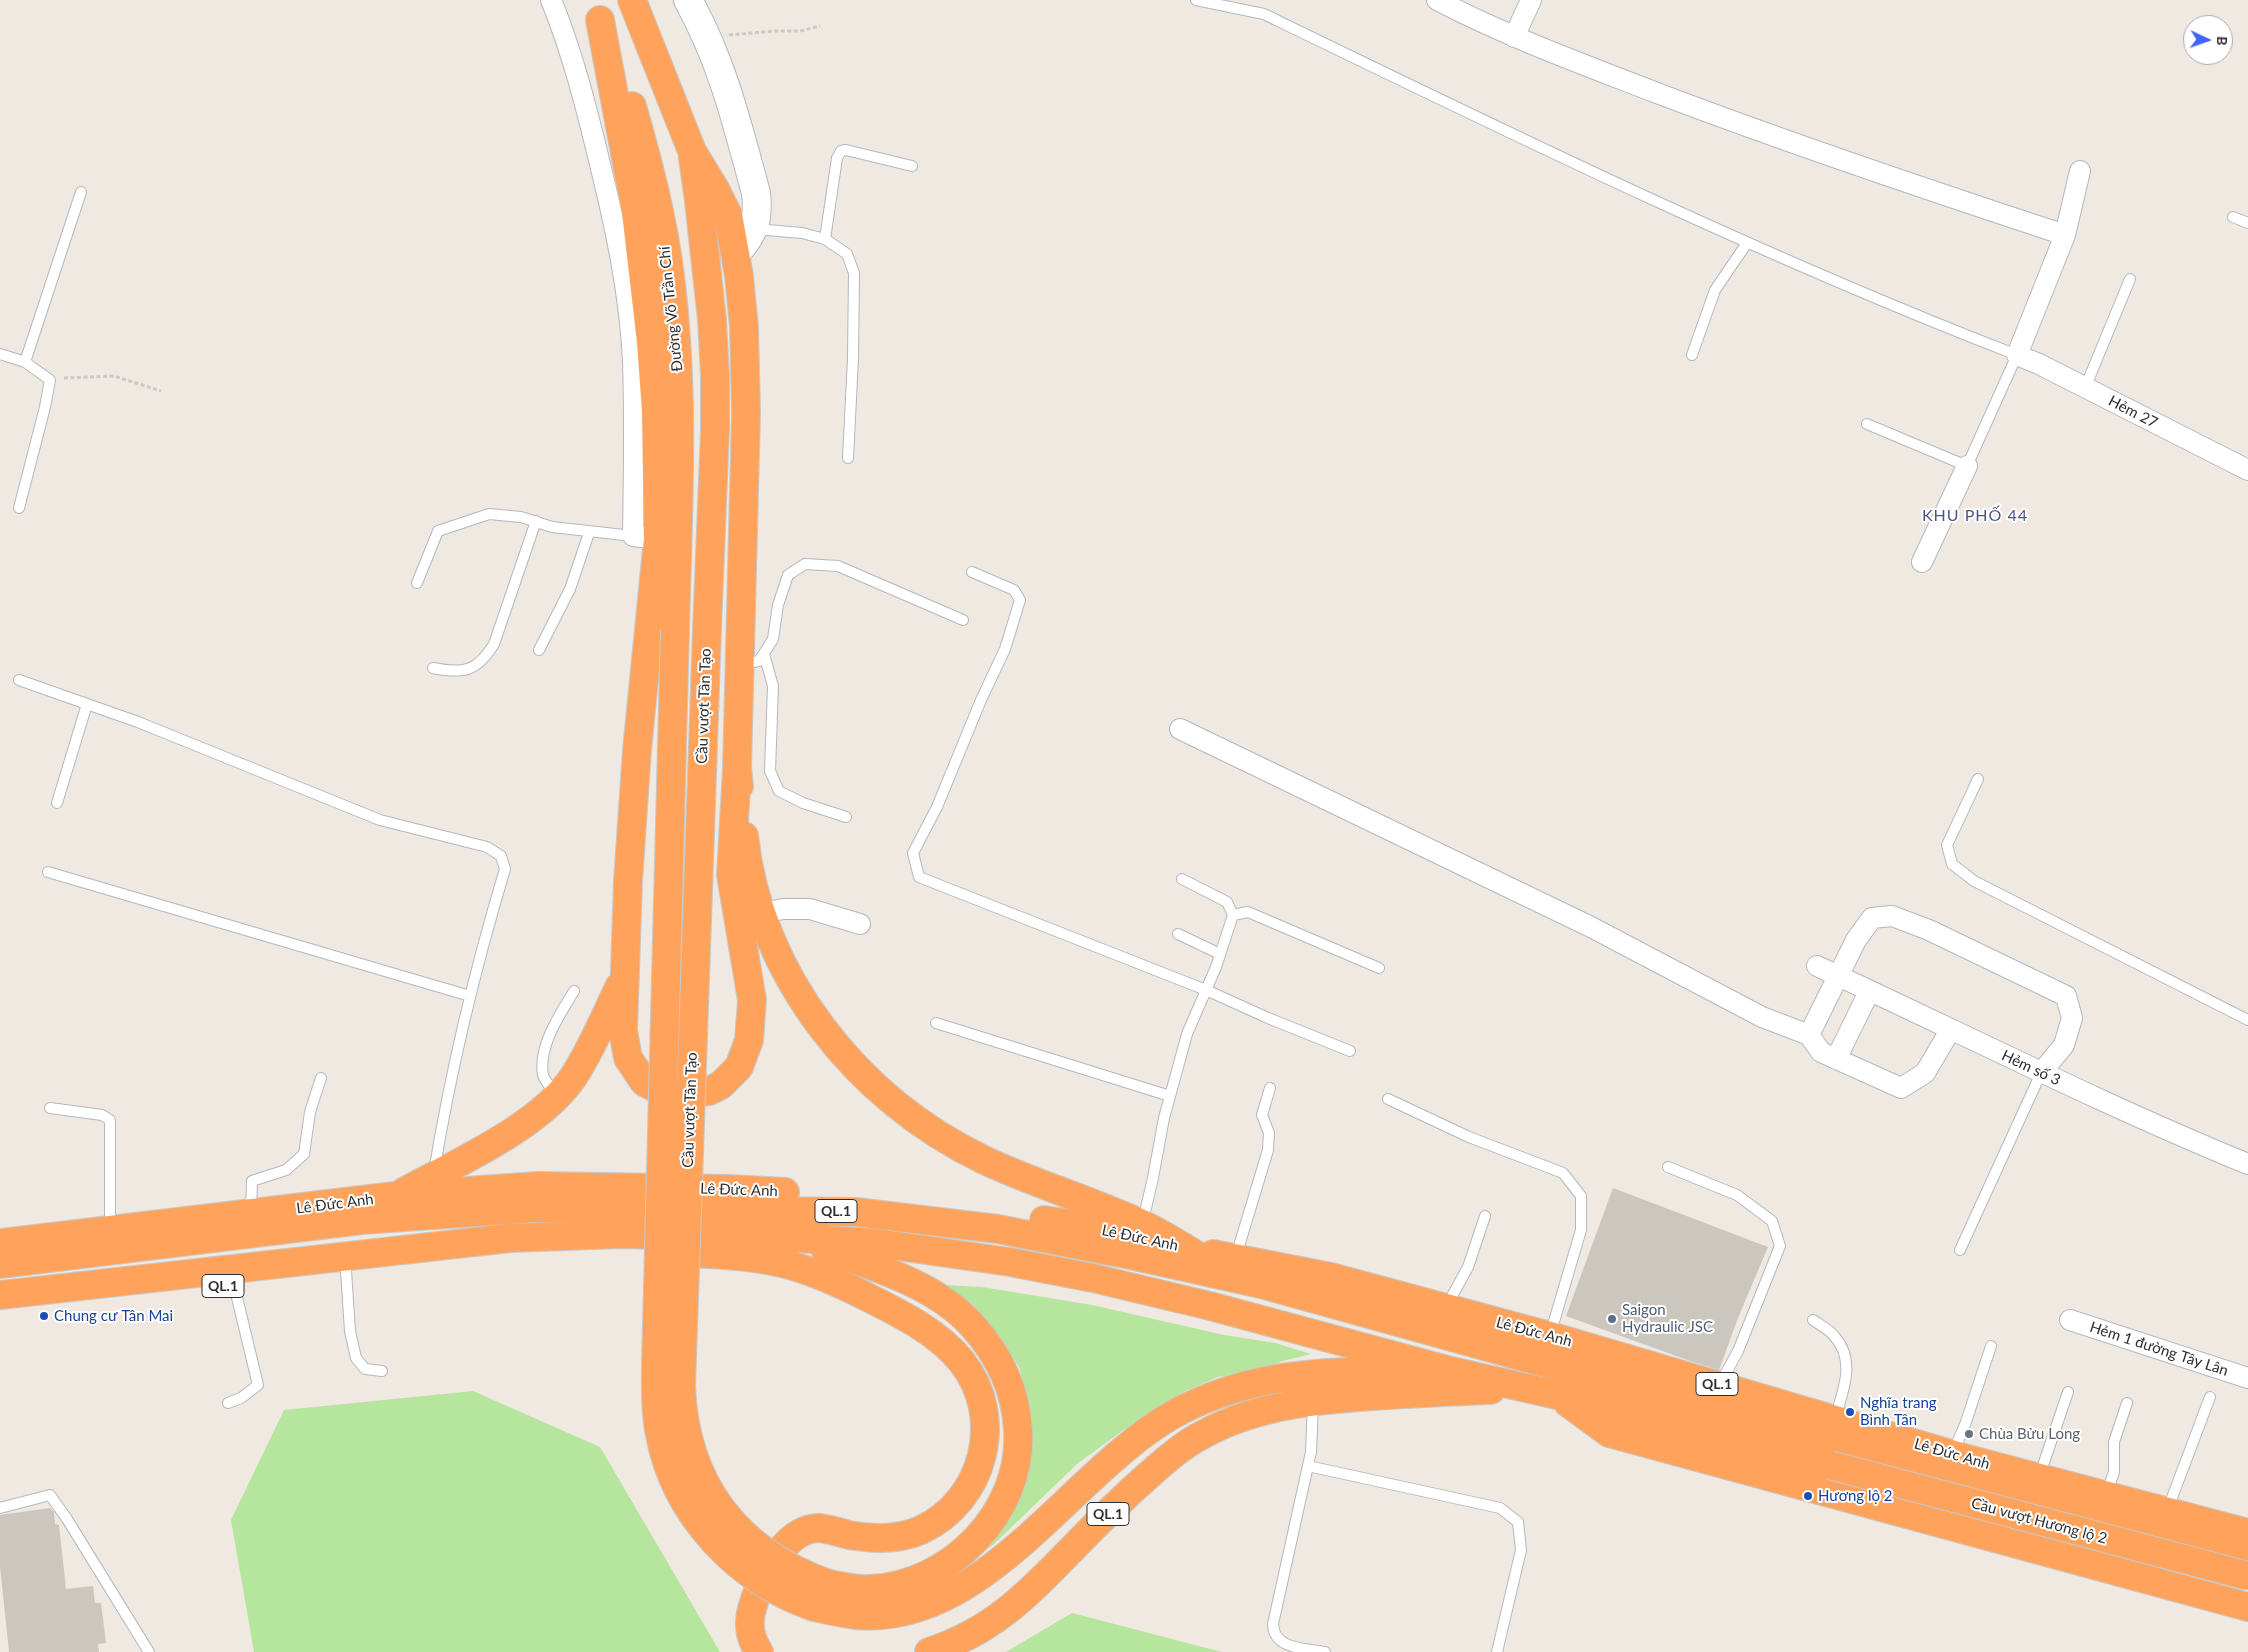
<!DOCTYPE html>
<meta charset="utf-8">
<style>
body{margin:0}
#map{position:relative;width:2248px;height:1652px;overflow:hidden;background:#efe9e1;font-family:Lato,sans-serif}
canvas{display:block}
.north{position:absolute;left:2183px;top:15px;width:50px;height:50px;box-sizing:border-box;background:#fff;border:1px solid #ababab;border-radius:50%;rotate:93deg;font-size:14px;font-weight:700;line-height:20px;text-align:center;color:#2e2e2e}
.north::after{content:'';display:block;margin:auto;width:18px;height:22px;background:#4264fb;clip-path:polygon(50% 0,100% 100%,50% 72%,0 100%)}
</style>
<div id="map">
<canvas width="2248" height="1652"></canvas>
<div class="north">B</div>
</div>
<script>
const g = document.querySelector('canvas').getContext('2d');
g.lineJoin = 'round';
function fillPath(path, color) { g.fillStyle = color; g.fill(path, 'evenodd'); }
function strokePath(path, color, width, dash) { g.strokeStyle = color; g.lineWidth = width; g.lineCap = dash ? 'butt' : 'round'; g.setLineDash(dash || []); g.stroke(path); }
function label(font, color, halo, rows, align = 'center') {
  g.font = font + ' Lato,sans-serif'; g.lineWidth = 4; g.setLineDash([]); g.textBaseline = 'middle'; g.strokeStyle = halo; g.fillStyle = color; for (const [text, x, y, turn = 0] of rows) {
    g.save(); g.translate(x, y); g.rotate((+turn || 0) * Math.PI / 180); g.textAlign = isNaN(turn) ? turn : align; if (halo) g.strokeText(text, 0, 0); g.fillText(text, 0, 0); g.restore();
  }
}
fillPath(new Path2D(`
 M946 1285 982 1287 1092 1305 1224 1335 1275 1343 1311 1354 1283 1361 1251 1373 1218 1377 1183 1392 1122 1431 1077 1464 993 1545 940 1579 960 1564 1028 1417 1020 1369 996 1332 974 1305Z
 M473 1391 600 1447 720 1652H254L231 1520 284 1410Z
 M1072 1613 1222 1652H1006Z`), '#b6e59e');
fillPath(new Path2D(`
 M1613 1188 1768 1247 1738 1318 1719 1370 1690 1361 1566 1316Z
 M50 1508 54 1512 55 1524 59 1525 66 1589 93 1586 95 1603H101L106 1643 98 1644 99 1652H9L0 1566V1515Z`), '#cbc7bf');
const lane = new Path2D(`
 M1196 0 1264 14C1511 134 1761 256 2017 355L1967 466 1867 424
 M2233 217 2248 223
 M755 229 802 233 825 239 847 254 854 273 853 359 848 458
 M825 239 837 158 841 151 846 150 912 166
 M0 354 25 362 50 380 45 407 19 508
 M1692 355 1715 290 1747 243
 M25 362 81 192
 M2085 388 2130 279
 M972 572 1014 590 1020 600 1005 649 981 700 937 807 913 853 919 877 1206 990 1268 1018 1350 1051
 M417 583 438 531 489 514 521 517 552 527 633 536
 M539 650 570 589 589 533
 M764 654 773 686 770 771 779 791 803 803 846 817
 M742 664 759 661 773 639 778 605 788 575 805 564 838 566 963 620
 M433 668C463 674 477 672 494 644L536 521
 M19 680 138 722 380 820 487 847 501 856 505 869C475 969 451 1069 434 1172
 M1978 779 1947 845 1952 864 1974 881 2248 1020
 M57 803 87 704
 M48 872 470 996
 M1182 879 1227 902 1233 915
 M1178 934 1220 954
 M936 1023 1170 1096
 M556 1095C552 1089 545 1081 543 1075 538 1046 560 1014 574 991
 M1388 1099 1469 1137 1563 1173 1581 1196V1230L1550 1335
 M50 1108 102 1115 110 1120V1229
 M1668 1167 1737 1195 1772 1221 1780 1246 1738 1351 1720 1384
 M251 1212 252 1181 286 1170 304 1154 310 1112 321 1078
 M1960 1250 2041 1073
 M1135 1255 1153 1178 1164 1118 1187 1034 1216 967 1233 915 1248 912 1379 968
 M1236 1256 1268 1150 1269 1133 1262 1115 1270 1088
 M346 1271 350 1331 356 1358 365 1369 382 1371
 M1446 1307 1468 1267 1485 1216
 M1813 1320C1820 1325 1830 1330 1835 1337 1856 1361 1843 1391 1835 1418
 M228 1403 241 1398 258 1385 234 1285
 M1313 1403 1311 1452 1273 1624C1274 1650 1305 1648 1325 1652
 M1953 1453 1966 1422 1991 1346
 M1308 1466 1500 1508 1518 1522 1521 1550 1497 1652
 M2039 1477 2068 1392
 M2106 1495 2114 1472V1442L2127 1403
 M0 1508 50 1495 67 1519 149 1652
 M2167 1511 2210 1397`);
const street = new Path2D(`
 M551 0C572 51 586 106 599 160 615 225 630 294 633 361 635 420 634 478 633 536L658 539
 M1437 0C1508 37 1582 64 1657 93 1791 144 1928 190 2065 235
 M1514 37 1531 0
 M2080 171 2065 235 2017 355 2039 364 2248 470
 M1922 562 1967 466
 M1180 729 1591 927 1762 1017 1809 1035 1821 1052 1901 1088 1925 1073 1951 1029
 M762 913 783 909H810L860 924
 M1817 966C1960 1032 2101 1104 2248 1164
 M1809 1035 1856 940 1872 918 1892 916 1929 930 2066 996 2072 1018 2064 1045 2041 1073
 M1836 1059 1869 992
 M2070 1320 2248 1378`);
const secondary = new Path2D(`
 M688 0C723 63 737 124 756 193 759 222 754 233 735 255`);
const highway = new Path2D(`
 M632 0 692 151 699 201 712 320 715 376V430L707 629
 M600 20 636 212 651 342 656 412 658 539 637 750 628 881 623 1031 628 1058 644 1082 656 1088 681 1094 709 1091 721 1085 739 1067 749 1040 752 1000 731 875 737 768
 M632 106C648 162 663 218 670 276 685 393 678 512 675 630
 M692 151 715 189 728 215 739 276 744 327 746 413 737 768 739 786
 M744 836C760 977 857 1099 984 1160 1035 1184 1090 1200 1142 1224 1167 1236 1190 1251 1214 1266
 M402 1193C456 1163 540 1127 574 1076 592 1048 605 1017 619 987
 M1044 1220 1085 1226 1125 1236
 M0 1243 395 1196 538 1186 729 1189 785 1192
 M825 1249C875 1267 936 1285 972 1325 999 1355 1016 1390 1018 1431 1023 1512 950 1586 870 1589 857 1590 843 1587 829 1584
 M687 1253C720 1254 762 1257 793 1266 820 1274 846 1286 871 1299 903 1315 939 1333 962 1362 1006 1418 984 1501 921 1530 899 1540 872 1539 849 1535 839 1532 829 1529 819 1528 789 1528 767 1567 758 1591 749 1613 745 1631 759 1652
 M1213 1254 1331 1277 1550 1336 1964 1458 2248 1533
 M0 1264 362 1220 535 1208 856 1212 998 1229 1135 1256 1261 1284 1653 1393 1809 1439 2248 1554
 M0 1295 510 1238 621 1234 795 1238 876 1243 1010 1262 1093 1278 1210 1306 1451 1371 1557 1395 1830 1465
 M1568 1403 1609 1433 2248 1607
 M814 1607C827 1610 841 1613 855 1615 984 1627 1072 1471 1174 1414 1252 1371 1330 1371 1417 1371
 M929 1652C994 1631 1028 1594 1074 1547 1099 1521 1124 1497 1151 1473 1167 1459 1183 1445 1202 1435 1260 1403 1324 1399 1389 1395 1423 1393 1457 1391 1491 1390`);
strokePath(lane, '#b4b7c1', 12);
strokePath(street, '#b4b7c1', 22);
strokePath(secondary, '#b4b7c1', 30);
strokePath(highway, '#c9c9c9', 30);
strokePath(new Path2D(`
 M729 35 775 31H800L820 26
 M64 378 114 376 161 391`), '#c9c9c9', 3, [4, 2.5]);
strokePath(lane, '#fff', 10);
strokePath(street, '#fff', 20);
strokePath(secondary, '#fff', 28);
strokePath(highway, '#ffa35c', 28);
const highwayBridge = new Path2D(`
 M707 629 681 1386C685 1484 737 1552 829 1584
 M675 630 656 1363C656 1387 655 1412 660 1435 675 1515 738 1581 814 1607
 M1830 1465 2248 1576`);
strokePath(highwayBridge, '#c9c9c9', 30, []);
strokePath(highwayBridge, '#ffa35c', 28);
for (const [x, y, r, color] of [
 [44,1316,5,"#1a4fb4"],
 [1612,1319,5,"#5c6f8a"],
 [1850,1412,5,"#1a4fb4"],
 [1969,1434,5,"#6b7280"],
 [1808,1496,5,"#1a4fb4"]
]) { const dot = new Path2D(); dot.arc(x, y, r, 0, 2 * Math.PI); g.fillStyle = color; g.fill(dot); strokePath(dot, '#fff', 2); }
for (const [x, y, w] of [
 [836,1211,42],
 [223,1286,42],
 [1717,1384,42],
 [1108,1514,42]
]) { const box = new Path2D(); box.roundRect(x - w / 2, y - 11.5, w, 23, 4); g.fillStyle = '#fff'; g.fill(box); strokePath(box, '#2e2e2e', 1); }
label('bold 14px', '#2e2e2e', null, [
 ["QL.1",836,1211],
 ["QL.1",223,1286],
 ["QL.1",1717,1384],
 ["QL.1",1108,1514]
]);
label('15px', '#2e2e2e', '#fff', [
 ["Đường Võ Trần Chí",671,309,-96],
 ["Hẻm 27",2133,412,27],
 ["Cầu vượt Tân Tạo",704,706,-88],
 ["Hẻm số 3",2031,1068,25],
 ["Cầu vượt Tân Tạo",690,1110,-88],
 ["Lê Đức Anh",739,1190,2],
 ["Lê Đức Anh",335,1204,-7],
 ["Lê Đức Anh",1140,1238,12],
 ["Lê Đức Anh",1534,1332,15],
 ["Hẻm 1 đường Tây Lân",2159,1349,18],
 ["Lê Đức Anh",1952,1454,16],
 ["Cầu vượt Hương lộ 2",2039,1521,15]
]);
label('15px', '#4e5e75', '#fff', [
 ["Saigon",1622,1310],
 ["Hydraulic JSC",1622,1327]
], 'left');
label('15px', '#164399', '#fff', [
 ["Chung cư Tân Mai",54,1316],
 ["Nghĩa trang",1860,1403],
 ["Bình Tân",1860,1420],
 ["Hương lộ 2",1818,1496]
], 'left');
label('15px', '#5b616d', '#fff', [
 ["Chùa Bửu Long",1979,1434]
], 'left');
g.letterSpacing = '1px';
label('16px', '#4d5680', '#fff', [
 ["KHU PHỐ 44",1975,516]
]);
g.letterSpacing = '0px';
</script>
